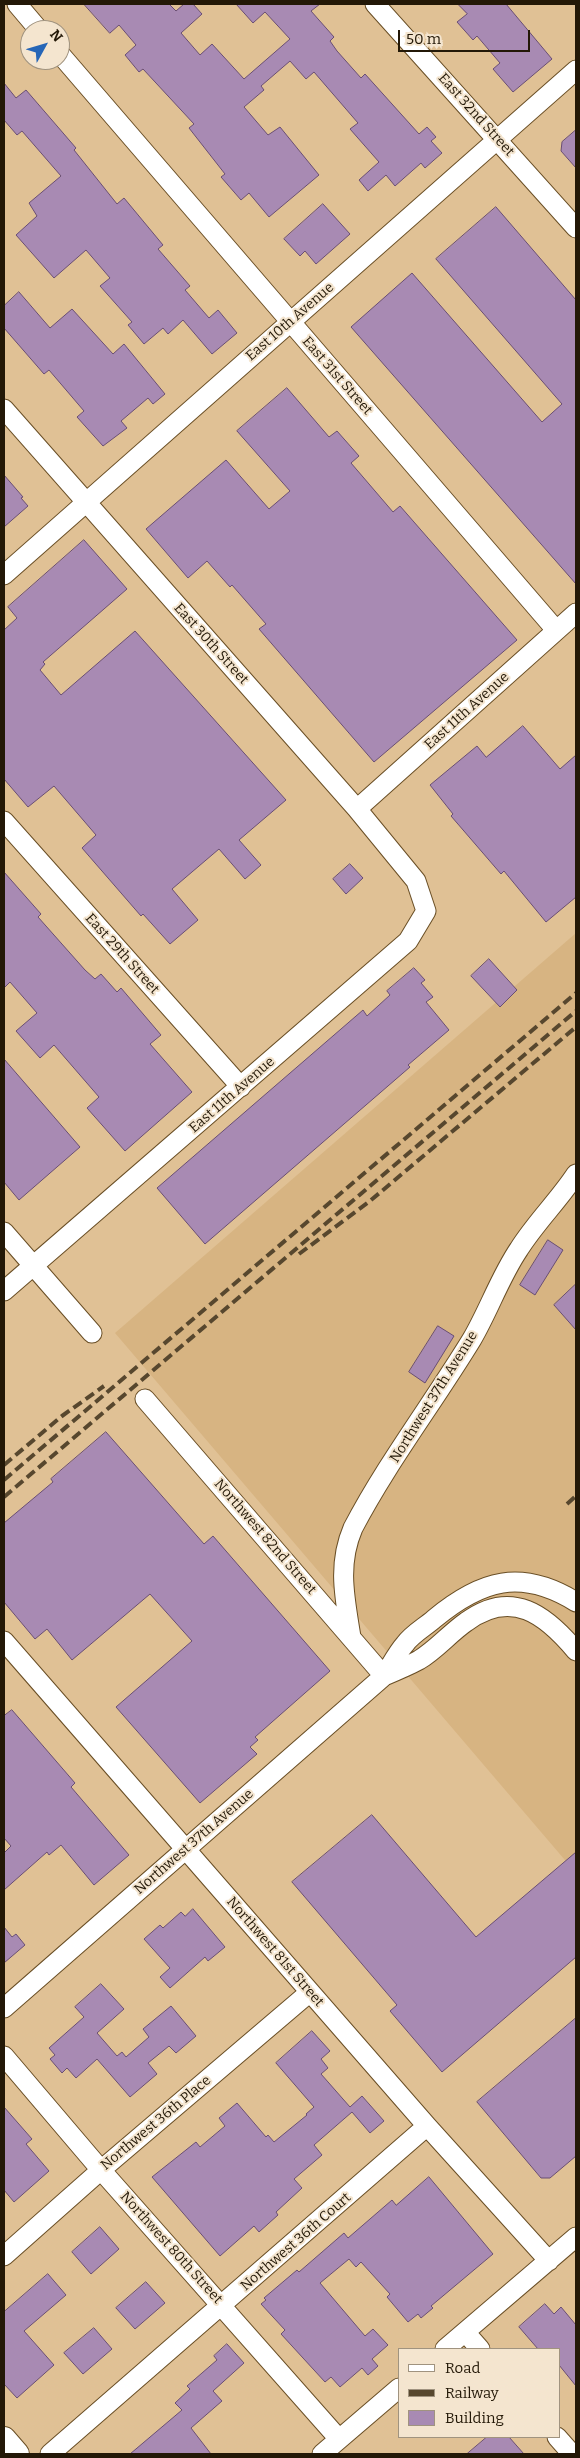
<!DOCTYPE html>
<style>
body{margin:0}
#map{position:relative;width:580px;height:2458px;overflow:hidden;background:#e0c195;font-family:Bitter,serif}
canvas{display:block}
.frame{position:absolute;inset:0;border:5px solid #231807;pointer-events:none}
.legend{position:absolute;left:398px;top:2348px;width:162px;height:90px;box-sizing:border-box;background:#f4e5cf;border:1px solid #a0937f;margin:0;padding:6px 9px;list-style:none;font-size:15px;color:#231807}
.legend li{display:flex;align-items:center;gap:10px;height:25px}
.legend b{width:25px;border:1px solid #a0937f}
.north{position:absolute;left:20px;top:20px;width:50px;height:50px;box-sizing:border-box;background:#f4e5cf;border:1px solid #a0937f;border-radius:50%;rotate:51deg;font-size:14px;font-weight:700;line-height:20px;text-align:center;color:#231807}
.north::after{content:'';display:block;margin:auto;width:18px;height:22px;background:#2666b7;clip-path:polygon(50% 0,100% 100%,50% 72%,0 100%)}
.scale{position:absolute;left:398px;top:30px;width:132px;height:22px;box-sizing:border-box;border:2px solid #231807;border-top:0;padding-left:6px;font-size:15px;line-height:18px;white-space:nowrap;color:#231807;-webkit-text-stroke:4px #f4e5cf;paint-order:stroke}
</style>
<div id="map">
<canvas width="580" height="2458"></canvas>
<div class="frame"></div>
<ul class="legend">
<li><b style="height:6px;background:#fff"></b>Road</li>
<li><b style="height:6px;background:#57472e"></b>Railway</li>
<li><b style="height:14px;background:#a88ab3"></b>Building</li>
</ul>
<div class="north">N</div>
<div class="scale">50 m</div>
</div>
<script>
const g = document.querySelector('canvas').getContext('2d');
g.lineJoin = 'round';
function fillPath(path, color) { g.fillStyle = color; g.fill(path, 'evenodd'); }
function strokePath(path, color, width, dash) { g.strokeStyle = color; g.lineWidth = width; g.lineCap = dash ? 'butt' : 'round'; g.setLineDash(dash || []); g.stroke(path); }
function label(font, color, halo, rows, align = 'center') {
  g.font = font + ' Bitter,serif'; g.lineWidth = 4; g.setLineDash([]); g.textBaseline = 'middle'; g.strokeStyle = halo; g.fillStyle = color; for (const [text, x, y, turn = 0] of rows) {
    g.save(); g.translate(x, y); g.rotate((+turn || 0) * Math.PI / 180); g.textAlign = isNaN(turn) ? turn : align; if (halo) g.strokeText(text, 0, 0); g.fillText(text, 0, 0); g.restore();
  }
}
fillPath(new Path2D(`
 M576 933V1873L115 1333Z`), '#d7b482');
const building = new Path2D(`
 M84 4H169L176 11 184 4H193L202 14 181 33 200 55 212 44 244 79 290 39 265 12 253 23 236 4H320L311 11 334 37 330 41 337 51 361 78 365 74 419 134 427 127 436 137 431 141 442 153 425 168 421 163 395 186 386 175 368 191 359 180 379 162 350 129 358 123 314 72 306 79 290 61 261 86 264 90 244 107 268 135 280 127 319 175 269 217 249 193 241 200 221 177 225 174 189 128 194 124 143 69 139 72 125 55 136 45 119 25 110 33Z
 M458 4H506L552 59 513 92 493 69 500 63 477 36 473 40 457 22 467 14Z
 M4 83 16 98 26 90 76 148 74 150 117 204 124 198 163 245 158 249 190 286 185 290 209 318 218 310 237 333 212 354 183 320 168 334 163 328 144 344 128 325 132 322 100 286 110 278 86 250 54 278 16 235 37 216 29 203 61 176 22 131 17 135 4 120Z
 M576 130V168L561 151 562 142Z
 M323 204 350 234 316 264 305 251 300 256 284 239Z
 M496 207 576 300V584L351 327 412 273 542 422 562 404 436 259Z
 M19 292 50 328 72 309 113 354 124 344 165 394 153 404 148 398 121 421 127 428 103 446 77 417 84 411 49 370 44 374 4 328V306Z
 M287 388 329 437 337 431 359 456 351 463 393 512 400 506 517 640 374 762 259 629 266 624 232 585 230 587 207 561 188 578 146 529 226 460 269 509 290 491 237 431Z
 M4 475 23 497 21 498 28 506 4 527Z
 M84 540 127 589 43 662 45 664 40 670 61 695 135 631 286 800 239 840 261 865 245 879 219 849 172 889 198 920 170 944 143 914 141 916 82 848 96 835 54 786 28 807 4 779V630L17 618 8 607Z
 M523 726 560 769 576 755V897L546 922 504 871 501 874 451 816 453 814 430 785 477 746 486 757Z
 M350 864 363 878 346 894 333 879Z
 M4 872 41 914 38 917 85 970 95 979 101 974 117 992 121 988 161 1035 150 1044 192 1092 125 1151 87 1108 99 1097 54 1045 40 1058 16 1031 37 1013 10 982 4 988Z
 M489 959 517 990 500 1007 471 976Z
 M414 968 425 980 421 983 433 997 426 1002 449 1030 408 1065 410 1067 205 1244 157 1188 363 1010 367 1016 390 995 387 991Z
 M4 1059 80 1147 19 1200 4 1182Z
 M548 1240 563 1250 535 1295 520 1285Z
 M576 1284V1330L554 1305Z
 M438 1326 454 1336 425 1383 409 1372Z
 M106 1432 204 1544 213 1536 330 1671 255 1737 258 1740 250 1747 257 1754 200 1803 116 1707 192 1641 150 1594 72 1660 47 1629 35 1639 4 1602V1523L53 1482 51 1479Z
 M12 1710 75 1783 71 1787 129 1855 94 1885 61 1845 49 1855 47 1852 4 1890V1853L11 1846 4 1838V1716Z
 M372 1815 476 1937 576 1852V1957L442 2072 390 2011 397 2005 292 1882Z
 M193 1909 225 1947 208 1961 205 1957 170 1988 160 1977 170 1968 144 1939 160 1925 163 1928 181 1912 185 1916Z
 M4 1927 12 1937 16 1934 25 1945 4 1963Z
 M101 1984 124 2009 97 2033 117 2056 122 2052 126 2057 149 2037 143 2029 171 2006 196 2036 176 2053 169 2046 148 2063 157 2074 130 2097 97 2059 76 2078 67 2068 62 2073 50 2059 55 2055 49 2048 84 2017 75 2007Z
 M576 2018V2156L550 2178H541L477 2102Z
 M312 2031 330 2051 321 2059 328 2068 321 2074 350 2107 362 2096 384 2121 370 2133 352 2112 314 2145 322 2155 294 2179 302 2188 276 2212 278 2215 259 2232 254 2226 220 2256 152 2177 196 2142 200 2147 225 2126 219 2118 237 2103 266 2137 268 2135 274 2142 307 2115 306 2114 314 2107 276 2063Z
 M4 2107 32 2139 26 2144 49 2171 14 2202 4 2190Z
 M429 2177 493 2254 431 2306 433 2308 421 2318 418 2314 408 2322 387 2297 390 2294 361 2262 356 2267 349 2259 320 2283 365 2336 373 2329 388 2345 372 2359 378 2366 368 2375 362 2368 340 2387 331 2377 325 2382 281 2334 285 2330 261 2304 266 2300 264 2298 297 2270 299 2272 344 2233 348 2238 392 2200 396 2205Z
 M100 2227 119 2249 91 2274 72 2252Z
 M48 2274 66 2295 24 2331 54 2365 17 2398 4 2384V2312Z
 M146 2282 165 2303 135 2329 116 2308Z
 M545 2304 554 2314 561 2307 576 2325V2386L559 2365V2349H538L519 2327Z
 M94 2328 112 2349 83 2374 64 2353Z
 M227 2344 244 2363 213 2391 222 2401 191 2428 211 2454H130L182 2410 175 2403 190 2389 187 2386 217 2360 214 2356Z
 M487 2437H509L524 2454H467Z`);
fillPath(building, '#a88ab3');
strokePath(building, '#694e73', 1);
const minor = new Path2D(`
 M17 4 39 30
 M375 4 576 228
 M60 54 556 630
 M4 409 357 809 416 881 426 911 408 941 4 1291
 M4 575 576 70
 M357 809 576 613
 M4 821 241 1087
 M4 1232 92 1333
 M145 1399 384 1676
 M351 1637C345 1599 337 1565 353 1528 387 1463 433 1403 472 1339 489 1310 500 1277 519 1249 536 1222 559 1200 576 1174
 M4 1641 427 2126 549 2261
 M384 1676C396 1671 408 1666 419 1660 436 1650 450 1633 466 1622 512 1588 546 1615 576 1651
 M4 2008 384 1676C391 1665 397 1653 405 1644 412 1634 425 1627 434 1619 481 1580 521 1568 576 1602
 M4 2056 101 2170 339 2439
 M4 2256 101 2170 310 1992
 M465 2332 480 2349
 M445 2349 576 2237
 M557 2437 572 2454
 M50 2454 427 2126
 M322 2454 399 2388`);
const major = new Path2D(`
 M4 2439 17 2454`);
strokePath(minor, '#694e25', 21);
strokePath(major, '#694e25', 26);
strokePath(minor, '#fff', 19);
strokePath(major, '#fff', 24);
strokePath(new Path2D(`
 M299 1254 370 1201 576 1027
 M4 1465 62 1416 104 1386
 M4 1480 576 993
 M4 1497 576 1011
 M567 1504 576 1496`), '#57472e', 4, [10, 5]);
label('14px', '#231807', '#f4e5cf', [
 ["East 32nd Street",476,115,48],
 ["East 10th Avenue",290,322,-41],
 ["East 31st Street",337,376,49],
 ["East 30th Street",211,644,48],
 ["East 11th Avenue",467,711,-42],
 ["East 29th Street",122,954,48],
 ["East 11th Avenue",232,1095,-41],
 ["Northwest 37th Avenue",434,1397,-58],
 ["Northwest 82nd Street",265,1537,49],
 ["Northwest 37th Avenue",194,1842,-41],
 ["Northwest 81st Street",275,1952,49],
 ["Northwest 36th Place",156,2123,-40],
 ["Northwest 36th Court",296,2242,-41],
 ["Northwest 80th Street",171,2248,48]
]);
</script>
